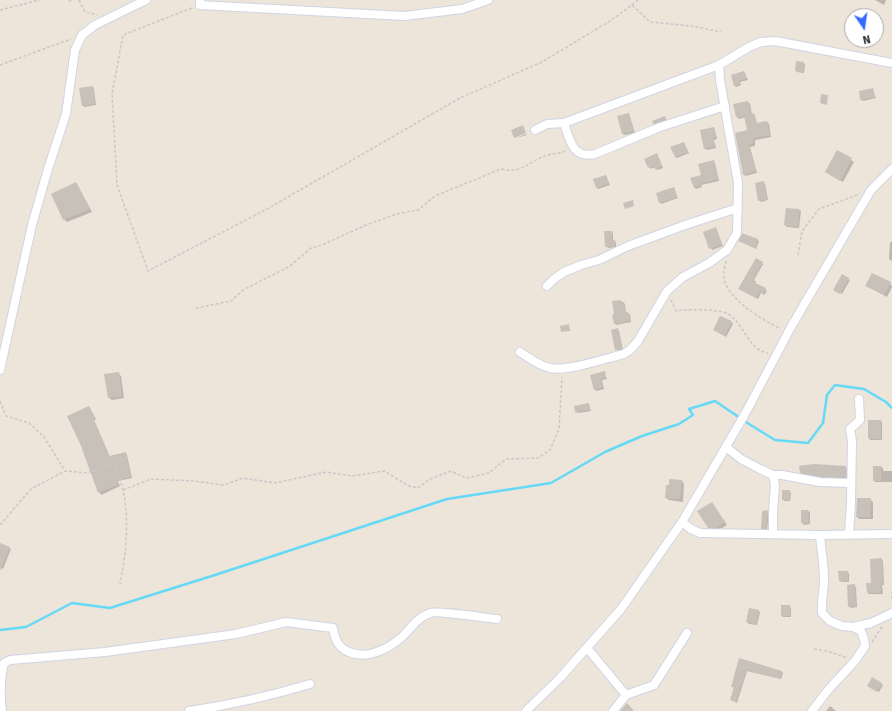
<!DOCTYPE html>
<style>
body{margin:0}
#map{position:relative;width:892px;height:711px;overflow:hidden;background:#ede4da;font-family:Signika,sans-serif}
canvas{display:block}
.north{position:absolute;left:844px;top:8px;width:40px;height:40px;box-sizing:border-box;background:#fff;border:1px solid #aaa;border-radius:50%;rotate:167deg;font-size:11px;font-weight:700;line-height:16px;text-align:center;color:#2a2a2a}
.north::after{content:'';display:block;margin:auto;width:14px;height:18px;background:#3569ff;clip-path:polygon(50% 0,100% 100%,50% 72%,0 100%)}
</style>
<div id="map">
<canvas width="892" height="711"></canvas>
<div class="north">N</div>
</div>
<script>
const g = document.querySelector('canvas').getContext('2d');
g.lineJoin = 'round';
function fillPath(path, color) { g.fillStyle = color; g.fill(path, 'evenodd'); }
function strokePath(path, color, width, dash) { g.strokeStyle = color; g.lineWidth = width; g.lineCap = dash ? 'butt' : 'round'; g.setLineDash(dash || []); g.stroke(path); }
fillPath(new Path2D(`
 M875 0H886L884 5Z
 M804 63 805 65 804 73 797 72 796 70Z
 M744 72 748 80 740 82 741 85 736 87 735 85Z
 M93 87 94 89 96 105 84 107 82 105Z
 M872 89 876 98 863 101 861 99Z
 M748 102 750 104 752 115 755 116 757 124 767 122 769 124 771 137 755 140V146L750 147 757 173 745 176 744 174 749 131 746 117 739 119 737 117 734 105Z
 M629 114 635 133 624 135 623 134Z
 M665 117 667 121 655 125 654 123Z
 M714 128 717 139 714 140 716 148 707 150 705 148Z
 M526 134 527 135 516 138Z
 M684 143 689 153 677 158 675 157Z
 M837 151 854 162 843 182 826 172Z
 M658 156 663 168 657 170 655 167 651 169 646 159Z
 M713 162 715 163 719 181 701 185 702 187 696 189 694 187Z
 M606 176 610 185 598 189 597 187Z
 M763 182 765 184 768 200 761 202 759 200Z
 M76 183 78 186 92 212 67 222 64 219Z
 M674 188 678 198 661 204 660 202Z
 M787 209 799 210 801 211 799 228 787 227 785 225Z
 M716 228 723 246 712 250 704 232Z
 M611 232 613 233V241L616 242V247L608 248 606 246Z
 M743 234 759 241 756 249 740 241Z
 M890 242H892V261L889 259Z
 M762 263 763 264 754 280 756 282 755 284 767 291 764 295 761 293 758 299 741 290Z
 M848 279 850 280 842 294 836 291Z
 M890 283 892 287 887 297 867 286Z
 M621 301 625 304 626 313 630 314 631 322 616 325 615 323V315Z
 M731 322 733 324 726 337 714 330Z
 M618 330 619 331 623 350 618 351 616 349Z
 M604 372 607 379 602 380 604 389 596 391 595 389Z
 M118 373 121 376 124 398 112 400 109 398Z
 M589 405 591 411 578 413 576 412Z
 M89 407 96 419 94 420 110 457 125 453 127 455 132 478 118 481 120 486 101 495 96 486Z
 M869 421H881L882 422V440H870L869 438Z
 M846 467 848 470V479H824L803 475 801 472Z
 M874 467H881L883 468V471H892V482H875L874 480Z
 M682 481 684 484 683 502 669 500 666 498Z
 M789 491 791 493 790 501H784L783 499Z
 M870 499 873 502V519H859L857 517Z
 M712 503 727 525 719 530H712L709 527Z
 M802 511H808L810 512V524L804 525 802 523Z
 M767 512 769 513 767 530H764L762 528Z
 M1 544 11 549 3 569 1 568 0 571V545Z
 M881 559 883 561 884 585H882L883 594H869L868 593Z
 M848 572 849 574V582H841L840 580Z
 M854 586 856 587 857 607 851 608 849 606Z
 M789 606 791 608V617H783L782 616Z
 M758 611 760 612 757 625 749 624 747 622Z
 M740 660 782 672 783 673 781 679 747 671 737 703 731 700 734 688 732 686Z
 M881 684 883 685 879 692 870 687Z
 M830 706 836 711H826Z`), '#0003');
strokePath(new Path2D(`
 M0 630 26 627 72 603 110 608 215 575 447 499 551 483 605 452 642 436 679 424 693 415 689 409 715 401 749 424 775 440 808 443 823 423 827 395 835 385 864 389 886 402 892 408`), '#65daf7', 2.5);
fillPath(new Path2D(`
 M796 61 804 62 803 72 795 71Z
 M744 71 747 78 739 81 740 84 734 86 731 75Z
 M93 86 95 104 82 106 79 88Z
 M873 88 875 97 860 100 859 91Z
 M821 94 828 95 827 105 820 103Z
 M748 101 751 114 754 113 756 123 767 121 770 135 754 138 753 144 749 145 756 171 743 175 735 133 747 130 744 116 736 117 733 104Z
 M629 113 634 131 622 134 617 116Z
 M665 116 666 119 653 124 652 121Z
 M523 125 526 133 514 138 511 130Z
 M714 127 717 138H713L715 146 704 149 700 130Z
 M684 142 688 152 675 157 670 147Z
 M837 150 852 158 840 181 825 172Z
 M657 153 662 166 655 169 653 166 648 168 644 159Z
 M714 160 718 179 700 184 701 185 694 188 690 178 701 175 698 164Z
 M606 175 609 183 596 188 593 179Z
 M764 181 767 199 758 201 755 183Z
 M76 182 90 209 63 220 51 194Z
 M674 187 677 197 659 203 656 193Z
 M633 200 634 206 625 209 623 203Z
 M786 208 799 209 798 227 784 225Z
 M716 227 722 244 709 249 703 232Z
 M604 231H612V240H615V246L605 247Z
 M742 233 758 239 755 248 738 241Z
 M756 258 763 262 753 279 755 280 753 282 766 288 763 294 759 292 756 298 738 289Z
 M872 273 891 282 884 295 865 286Z
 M842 274 849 278 840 294 833 290Z
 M621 300V302H624L626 312H628L630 321 614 324 612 315 614 314 612 301Z
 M720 316 732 321 725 336 713 330Z
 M569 324 570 331 561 332 560 326Z
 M618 328 622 349 615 350 611 330Z
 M605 371 606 377 601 379 603 387 594 390 590 375Z
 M119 372 122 396 108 398 104 374Z
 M589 403 590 410 575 412 574 406Z
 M89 406 95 417 93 418 109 456 126 452 131 477 117 480 119 484 98 493 81 446 67 416Z
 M868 420H881V439L868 438Z
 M814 464 846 466V477H821L800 473 799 466Z
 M873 466H881V481H873Z
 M669 479 682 480 680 499 665 498 666 485H669Z
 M782 490H790L789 500H782Z
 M857 498H871L870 517H856Z
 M712 502 725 522 716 528H708L697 511Z
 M768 510 766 529H761L762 511Z
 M801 510H808L809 523H801Z
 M0 543 10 547 0 571Z
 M882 558 883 583 881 584V593H867L866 583H871L870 559Z
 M838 571H848V581H839Z
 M855 584 856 606 848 607 847 585Z
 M781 605H790V616H781Z
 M749 608 759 610 756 624 746 622Z
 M739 658 782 671 780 679 746 670 736 702 730 700 734 687H731Z
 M872 677 882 683 877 692 867 686Z
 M627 703 634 711H620Z`), '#c8c1ba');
const minor = new Path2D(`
 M200 0V5L404 16 462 9 488 0
 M564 123C570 140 572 159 595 154L660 127 725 106
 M535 130 547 124 564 123 719 65 749 47 761 42 775 41 892 63
 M547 286 554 279 564 272 581 265 599 260 628 246 688 224 738 208
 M520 352C529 358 539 366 550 368 566 372 607 358 624 354L631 349 638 341 667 291 683 277 709 263 727 250 737 233 738 183 720 80 719 65
 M0 370 32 225 48 169 66 114 75 50 82 35 95 25 146 0
 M726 447 741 459 760 469 773 475 775 485 773 512V534
 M773 475H782L820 482 851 483
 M682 522 691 529 700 533 820 535 892 534
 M849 534 851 504 852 441 850 429 860 420 859 399
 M853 627 871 623 892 613
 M587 648 626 695
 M2 711C0 695 0 679 4 663L10 660 105 652 236 634 286 622 333 628C335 639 338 648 349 652 367 660 388 649 402 637 411 628 417 618 430 613 436 610 486 618 497 619
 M189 711C230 705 270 696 310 684
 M526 711 560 678 621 609 682 522 745 414 791 327 871 190 892 169
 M613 711 626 695 654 685 687 633
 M812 711 828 690 855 661 865 646 864 639 861 631 853 627 842 626 830 621 822 613C821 602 824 591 824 579 824 564 821 549 820 535`);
strokePath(minor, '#cfd5e4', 10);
strokePath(new Path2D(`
 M69 0 70 1 74 0
 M79 0 85 12 97 15
 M632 5 638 0
 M192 8 123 35 112 94 117 185 148 271 267 209 460 98 542 62 610 21 632 5 650 22 692 26 721 32
 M0 10 40 0
 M0 65 71 39
 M798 255 802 231 819 209 860 194
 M726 261C725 266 723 274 724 279 729 300 761 319 779 328H781
 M671 300 676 311C686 309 716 309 726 313 744 321 747 350 768 353
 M196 308 231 301 243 290 290 266 311 248 322 245 366 225 397 214 418 210 435 196 501 169C521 174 528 162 545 156 552 154 559 153 566 151
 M0 401 6 416 29 423 44 437 65 471
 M123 490 151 479 194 481 224 485 243 478 275 483 326 472 352 476 384 471 409 486 418 488 430 479 451 471 466 478 489 473 506 459 538 458 550 450 559 428 562 377
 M0 525 31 489 65 471 87 473 115 462C118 473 122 484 124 495 129 525 126 555 120 584
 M892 591V599
 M872 642 882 627
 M814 649 827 651 847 658`), '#c8c8c8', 1.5, [3, 2]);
strokePath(minor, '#fff', 8);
</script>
